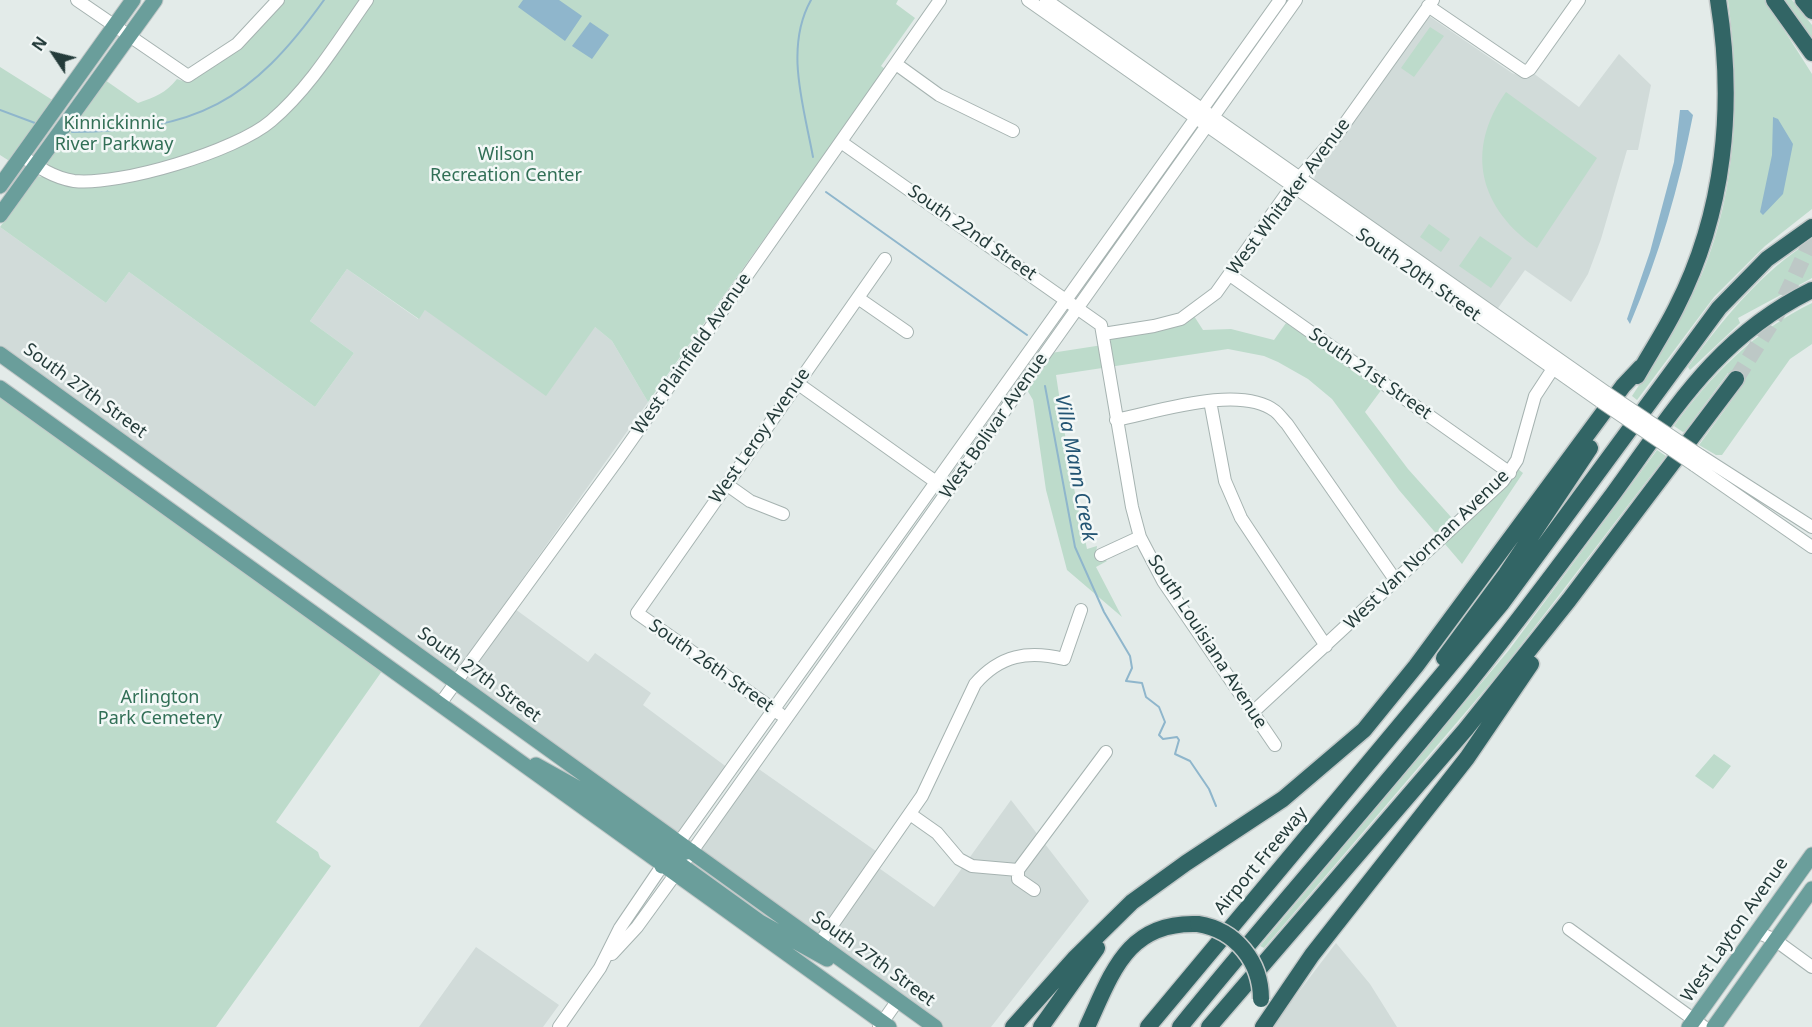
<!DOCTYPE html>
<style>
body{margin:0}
#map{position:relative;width:1812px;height:1027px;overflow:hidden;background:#e3ebe9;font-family:"Noto Sans",sans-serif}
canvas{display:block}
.north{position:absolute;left:24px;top:24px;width:60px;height:60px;-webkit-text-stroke:4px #f3f8f7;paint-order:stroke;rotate:305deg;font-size:16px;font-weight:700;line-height:24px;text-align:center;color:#243b3a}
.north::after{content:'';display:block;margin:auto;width:21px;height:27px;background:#243b3a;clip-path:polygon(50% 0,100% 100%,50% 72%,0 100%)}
</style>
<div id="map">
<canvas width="1812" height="1027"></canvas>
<div class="north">N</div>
</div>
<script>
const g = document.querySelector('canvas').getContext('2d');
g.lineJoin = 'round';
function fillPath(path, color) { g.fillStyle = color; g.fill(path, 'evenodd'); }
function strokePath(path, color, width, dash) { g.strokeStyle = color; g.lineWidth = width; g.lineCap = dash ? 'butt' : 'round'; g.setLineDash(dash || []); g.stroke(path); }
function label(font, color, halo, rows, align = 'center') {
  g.font = font + ' "Noto Sans",sans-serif'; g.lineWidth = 5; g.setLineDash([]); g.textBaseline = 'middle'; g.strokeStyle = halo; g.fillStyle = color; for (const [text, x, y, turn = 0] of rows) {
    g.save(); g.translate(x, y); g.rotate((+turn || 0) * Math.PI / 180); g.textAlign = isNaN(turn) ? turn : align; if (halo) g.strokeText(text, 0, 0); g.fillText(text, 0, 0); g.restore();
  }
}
fillPath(new Path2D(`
 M1429 16 1512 73 1523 77 1533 73 1579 107 1619 54 1651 85 1638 150H1627L1601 239 1588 274 1571 302 1525 270 1496 311 1314 180 1316 172Z
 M0 227 106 303 129 272 315 407 354 353 310 321 347 269 418 319 425 310 595 327 612 341 648 402 459 668 452 671 0 347Z
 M515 609 588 662 595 653 651 693 643 705 728 768 683 831 678 833 467 682 468 675Z
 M753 765 883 856 876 866 934 907 1011 800 1089 901 991 1027H935L692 851Z
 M1336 943 1370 984 1397 1027H1272Z
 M476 947 559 1005 543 1027H419Z`), '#d1dbd9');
fillPath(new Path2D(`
 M282 0H898L896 4 915 18 881 66 885 69 648 402 612 341 595 327 546 396 425 310 419 319 347 269 310 321 354 353 315 407 129 272 106 303 0 227 37 176 96 186 219 145C185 155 71 198 47 163L105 80 138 103C155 97 166 93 177 79L186 82C230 57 252 42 282 0Z
 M1728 0H1765L1812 74V209L1765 246 1714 297 1637 400 1632 396C1658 357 1683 317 1702 274 1738 188 1740 90 1728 0Z
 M1783 0H1792L1812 25V42Z
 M1430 27 1444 36 1414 77 1401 68Z
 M0 67 54 101 11 162 0 155Z
 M1506 92 1597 158 1537 248C1480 209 1464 151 1506 92Z
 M1429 224 1450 239 1441 252 1420 237Z
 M1480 236 1512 258 1491 288 1459 266Z
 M1812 240V278L1738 318 1740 323 1690 370 1688 367C1723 319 1761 272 1812 240Z
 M1812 303V344L1790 359 1722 455H1716L1699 445 1743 385 1728 373 1685 431 1683 432 1674 426C1710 376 1756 330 1812 303Z
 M1194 316 1203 330 1231 329 1274 340 1286 323 1382 389 1365 412 1408 469 1460 527 1507 485 1518 469 1523 473 1462 564 1399 490 1332 399 1308 379 1278 362 1264 356 1228 349 1056 375 1071 474 1087 549 1097 546 1096 553 1107 561 1096 567 1122 617 1067 570 1046 490 1033 400 1026 388 1051 353 1109 344 1111 339 1173 327Z
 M0 396 382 671 276 822 318 852 320 858 331 866 216 1027H0Z
 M1657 450 1666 456 1500 672 1264 948 1260 946 1509 650Z
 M1714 754 1731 766 1713 789 1695 776Z`), '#bddbcb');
fillPath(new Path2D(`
 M523 0H559L582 16 565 41 518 7Z
 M590 22 609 35 592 59 572 46Z
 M1680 110H1688L1693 115C1679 187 1659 256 1630 324L1627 319 1650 252 1674 162Z
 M1773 117 1778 119 1793 144 1783 194 1763 215 1760 212 1772 155Z`), '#8fb6cc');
strokePath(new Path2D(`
 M811 0C784 48 804 107 813 157
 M0 110 35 123
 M72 132C197 131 251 102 324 0
 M826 192 1027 335
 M1045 386 1075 547 1104 612 1130 656 1132 668 1126 681 1142 683 1146 697 1159 707 1165 722 1159 735 1163 739 1177 737 1179 740 1175 754 1190 761 1209 789 1216 806`), '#8fb6cc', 2);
strokePath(new Path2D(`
 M1736 379 1777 314 1812 239`), '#bdc8c6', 16, [16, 8]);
const minor = new Path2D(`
 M77 0 188 76 237 44 278 0
 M1028 0 1601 402
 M1046 0 1607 393
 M1428 6 1525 72 1530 69 1579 0
 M896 64 939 95 1013 131
 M841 142 1101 325 1132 507 1140 537 1163 581 1275 745
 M22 156C38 167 54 178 74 181 120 186 236 151 271 121 310 88 338 41 367 0
 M1230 275 1510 473
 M858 298 907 332
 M1103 334 1154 326 1181 319 1216 293 1292 186 1336 136 1433 0
 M797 383 943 487
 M1210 401 1225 481 1241 518 1326 646
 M1116 420C1157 412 1239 384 1275 411 1279 414 1283 420 1287 424L1396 581
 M1701 456 1812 527
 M1694 465 1812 547
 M726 484 750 501 783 514
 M1101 555 1140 537
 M440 704 619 458 940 0
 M1253 712 1503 481 1517 460 1535 396 1556 364
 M780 714 637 613 885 259
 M910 814 937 833 959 859 972 866 1018 870
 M1034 890 1018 879V870L1106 752
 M1569 929 1704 1027
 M1757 932 1775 940 1812 967
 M819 944 922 796 975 684C1000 655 1028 650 1064 659L1081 610
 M612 954 637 927 698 843 1296 0
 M559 1027 600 968 620 928 662 866 1280 0
 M879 1027 898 1000`);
const major = new Path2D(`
 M0 186 133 0
 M0 215 155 0
 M0 354 935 1027
 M0 388 889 1027
 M536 765 592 796 667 850 678 854 691 851
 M662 866 672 863 681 865 760 922 827 959
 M1689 1027 1812 855
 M1714 1027 1812 889`);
const highway = new Path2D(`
 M1774 0 1812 53
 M1803 0 1812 11
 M1637 376C1650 353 1664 332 1676 308 1725 212 1735 105 1718 0
 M1444 658 1506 574 1590 448
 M1013 1027 1074 959 1132 902 1186 863 1283 799 1364 730 1416 666 1623 386 1641 367
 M1041 1027 1097 948
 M1087 1027C1112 973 1127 921 1198 924
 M1148 1027 1502 603 1719 308 1767 259 1812 227
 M1180 1027C1274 911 1373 801 1467 685 1517 623 1565 558 1613 494 1673 412 1716 337 1812 290
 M1209 1027 1466 729 1569 600 1736 379
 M1263 1027 1312 955 1467 758 1531 664`);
strokePath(minor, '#a6b3b1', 14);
strokePath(major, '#c2c8c8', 17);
strokePath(highway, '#c2c8c8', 19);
strokePath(minor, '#fff', 12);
strokePath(major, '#6a9e9b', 15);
strokePath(highway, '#326565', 16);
const minorBridge = new Path2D(`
 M1607 393 1701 456
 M1601 402 1694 465`);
const highwayBridge = new Path2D(`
 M1198 924C1236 930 1261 962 1261 999`);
strokePath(minorBridge, '#a6b3b1', 14, []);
strokePath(highwayBridge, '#c2c8c8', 19, []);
strokePath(minorBridge, '#fff', 12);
strokePath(highwayBridge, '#326565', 16);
label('18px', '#316f56', '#f3f8f7', [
 ["Kinnickinnic",114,124],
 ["River Parkway",114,145],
 ["Wilson",506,155],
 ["Recreation Center",506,176],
 ["Arlington",160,698],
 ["Park Cemetery",160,719]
]);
label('18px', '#243b3a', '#f3f8f7', [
 ["West Whitaker Avenue",1289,197,-53],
 ["South 22nd Street",972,233,35],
 ["South 20th Street",1418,275,35],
 ["West Plainfield Avenue",692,354,-55],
 ["South 21st Street",1370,374,35],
 ["South 27th Street",85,391,36],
 ["West Bolivar Avenue",994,426,-55],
 ["West Leroy Avenue",760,436,-55],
 ["West Van Norman Avenue",1427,550,-44],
 ["South Louisiana Avenue",1207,642,57],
 ["South 26th Street",711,666,35],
 ["South 27th Street",479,675,36],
 ["Airport Freeway",1261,861,-50],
 ["West Layton Avenue",1735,930,-55],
 ["South 27th Street",873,959,36]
]);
label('italic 20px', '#225473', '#f3f8f7', [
 ["Villa Mann Creek",1075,468,79]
]);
</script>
